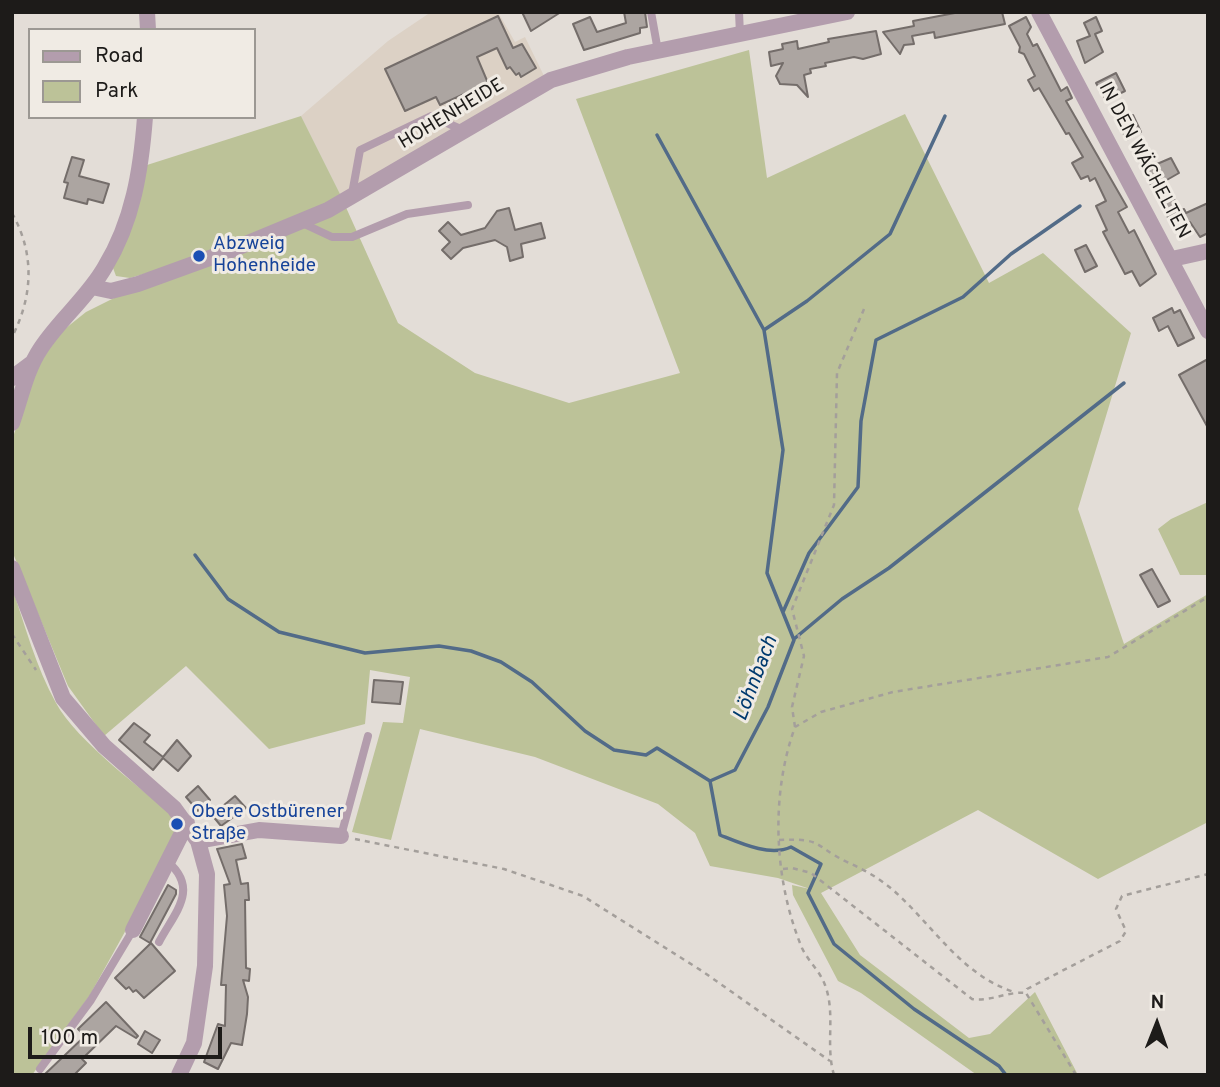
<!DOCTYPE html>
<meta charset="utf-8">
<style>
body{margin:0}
#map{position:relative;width:1220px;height:1087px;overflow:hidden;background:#e3ddd7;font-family:Overpass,sans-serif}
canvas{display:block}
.frame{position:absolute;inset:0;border:14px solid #1d1b19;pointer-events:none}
.legend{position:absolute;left:28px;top:28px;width:228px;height:91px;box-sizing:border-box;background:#f0ebe4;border:2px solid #9c9893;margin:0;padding:9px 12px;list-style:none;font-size:21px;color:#1d1b19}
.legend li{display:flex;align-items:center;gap:14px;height:35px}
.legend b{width:35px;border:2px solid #9c9893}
.north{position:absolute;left:1122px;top:989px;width:70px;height:70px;-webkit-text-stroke:5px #f0ebe4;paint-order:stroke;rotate:1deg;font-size:19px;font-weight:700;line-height:28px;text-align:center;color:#1d1b19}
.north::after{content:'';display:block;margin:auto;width:24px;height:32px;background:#1d1b19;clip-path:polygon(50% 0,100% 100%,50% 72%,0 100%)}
.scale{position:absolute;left:28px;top:1027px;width:194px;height:32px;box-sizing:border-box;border:4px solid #1d1b19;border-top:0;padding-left:9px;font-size:21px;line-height:24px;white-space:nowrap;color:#1d1b19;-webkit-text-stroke:5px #f0ebe4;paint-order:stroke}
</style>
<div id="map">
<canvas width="1220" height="1087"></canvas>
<div class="frame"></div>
<ul class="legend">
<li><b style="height:9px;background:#b39dad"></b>Road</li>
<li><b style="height:19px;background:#bcc298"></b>Park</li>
</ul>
<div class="north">N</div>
<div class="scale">100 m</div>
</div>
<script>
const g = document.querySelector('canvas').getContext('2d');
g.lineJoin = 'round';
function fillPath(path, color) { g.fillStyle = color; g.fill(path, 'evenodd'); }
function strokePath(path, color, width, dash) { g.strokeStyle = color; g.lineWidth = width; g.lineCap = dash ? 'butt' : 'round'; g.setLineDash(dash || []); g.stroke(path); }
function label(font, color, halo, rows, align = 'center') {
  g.font = font + ' Overpass,sans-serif'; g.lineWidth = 6; g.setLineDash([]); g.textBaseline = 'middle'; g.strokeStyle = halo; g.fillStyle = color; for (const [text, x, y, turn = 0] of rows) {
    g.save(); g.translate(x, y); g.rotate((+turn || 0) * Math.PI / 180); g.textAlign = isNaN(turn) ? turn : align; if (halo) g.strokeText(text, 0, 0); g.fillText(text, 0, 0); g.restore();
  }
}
fillPath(new Path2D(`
 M431 12H498L515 42 525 37 545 78 343 200 301 116 388 41Z`), '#dcd1c5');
fillPath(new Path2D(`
 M749 50 767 178 905 114 989 283 1043 253 1131 333 1078 509 1124 644 1208 594V822L1098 879 978 810 821 893 860 955 969 1038 990 1034 1035 992 1078 1075H977L861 993 838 981 793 895 792 885 810 889 778 878 710 866 695 833 658 804 535 757 420 729 391 840 352 832 383 722 403 723 410 677 370 670 365 724 269 749 186 666 104 736 68 686 12 551V440L37 366 61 332 86 312 138 286 344 203 398 323 475 373 569 403 680 373 576 99Z
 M301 116 343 200 230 249 130 278 116 276 113 268 147 165Z
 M1208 502V575H1180L1158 529 1171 519Z
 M12 587C25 626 36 667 56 703 77 742 145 791 180 821L132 919 90 995 32 1075H12Z`), '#bcc298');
strokePath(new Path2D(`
 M657 135 764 330 783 450 767 573 794 640 768 707 735 770 710 781 720 835C740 843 770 857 791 847L821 864 808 893 834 944 914 1009 999 1066 1006 1075
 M764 330 807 301 890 234 945 116
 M195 555 228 599 279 632 365 653 439 646 471 651 501 662 532 682 585 731 614 750 646 755 657 748 710 781
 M783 612 809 553 858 487 861 421 876 340 963 297 1011 254 1080 206
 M794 639 842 599 889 568 1124 383`), '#526b88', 3.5);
const building = new Path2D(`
 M522 12H561L531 31Z
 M624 12H645L647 27 640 28V33L584 50 573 24 590 17 597 32 626 23Z
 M960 12H1002L1005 24 935 38 934 32 912 36 914 44 904 45 900 54 883 32 914 26 913 21Z
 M498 16 513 48 522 44 536 68 521 77 519 73 516 75 510 67 507 69 497 48 477 57 488 83 440 105 436 97 405 111 385 69Z
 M1026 17 1031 27 1027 34 1033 46 1037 44 1061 91 1067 87 1072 98 1066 101 1127 207 1118 212 1129 233 1134 230 1156 274 1140 286 1132 271 1125 274 1103 232 1107 230 1096 206 1106 201 1095 178 1090 181 1088 176 1081 179 1072 163 1083 157 1069 133 1066 134 1039 88 1034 91 1028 80 1035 76 1024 54 1019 52 1020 47 1009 26Z
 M1096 17 1102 31 1095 34 1103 52 1085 63 1077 41 1090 36 1084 23Z
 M876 31 881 54 863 59 854 57 825 63 826 66 810 69 811 73 804 75 808 97 797 85 780 84 776 76 783 63 771 66 769 52 783 49 782 44 797 41 798 49 829 42 828 39Z
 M1116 73 1125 91 1111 98 1104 97 1096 83Z
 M1133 115 1141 132 1127 140 1118 123Z
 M72 157 84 160 79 176 109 184 103 203 88 199 87 204 64 198 68 183 64 182Z
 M1171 158 1179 173 1165 181 1180 211 1184 209 1186 213 1208 203V233L1200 237 1190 222 1174 229 1143 170Z
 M509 208 515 230 541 223 545 238 521 244 523 257 510 261 507 247 495 240 463 248 451 259 442 250 450 242 439 231 448 222 461 235 485 228 497 211Z
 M1086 245 1097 266 1085 272 1075 250Z
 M1172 308 1174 313 1180 310 1194 338 1178 346 1168 326 1159 331 1153 318Z
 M1208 359V428L1179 375Z
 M1152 569 1170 601 1158 607 1140 575Z
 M374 680 403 682 400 704 372 702Z
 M134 723 150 735 144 742 163 757 177 740 191 756 178 771 163 758 153 770 119 740Z
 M198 786 210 800 198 811 186 797Z
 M235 796 246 808 221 826 212 815Z
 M242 844 246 858 236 860 241 884 248 883 249 900H245L246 968 250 969 249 981 243 980 248 997 247 1014 242 1045 231 1043 218 1069 204 1062 218 1024 225 1026 226 985H221L227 916 224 885 230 884 217 849Z
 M168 885 176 890V894L150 943 140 937Z
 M151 943 175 971 144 998 136 990 133 992 129 987 126 989 115 978Z
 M106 1002 138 1036 136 1038 116 1026 82 1059 86 1063 74 1075H44L85 1036 78 1029Z
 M145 1031 160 1040 152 1053 138 1044Z`);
fillPath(building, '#aca5a1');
strokePath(building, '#746d6a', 2);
strokePath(new Path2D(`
 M12 213C35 254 33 296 12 337
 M12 634 36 670
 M795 727 792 707 804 656 792 609 834 505 837 373 864 309
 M355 839 504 869 583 896 702 971 830 1061
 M779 840C824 838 812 845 847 862 863 869 879 878 893 890 933 925 961 975 1014 992
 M783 869 792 868 811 873 972 999C991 1002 1007 991 1026 993
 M834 1075C825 1045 836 1014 825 985 820 971 808 961 802 948 774 881 770 796 795 727L821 712 893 692 1108 657 1208 597
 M1076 1075 1026 993 1027 989 1120 941 1126 931 1116 909 1122 896 1208 874`), '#a49f9b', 2.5, [5, 5]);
strokePath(new Path2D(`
 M651 12 658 51
 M739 12 740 34
 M352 194 360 150 431 116 463 130
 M300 222 332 237H352L407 214 468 205
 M341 836 368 736
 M159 942C175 912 200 889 167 861
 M40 1069 91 1000 133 930`), '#b39dad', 8);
strokePath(new Path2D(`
 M147 12 148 30
 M1039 12 1208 331
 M1172 259 1208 251
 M92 287 111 291 138 284 229 251 328 210 551 80 628 57 847 12
 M12 378 32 363
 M12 423C21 398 26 370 41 348 60 319 88 297 105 267 133 221 141 170 145 117
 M12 568 63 698 104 746 174 808 198 841 207 874 205 966 194 1043 179 1075
 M198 841 259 830 341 836
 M133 930 187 823`), '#b39dad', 16);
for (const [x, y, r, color] of [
 [199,256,7,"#1a4fb4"],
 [177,824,7,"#1a4fb4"]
]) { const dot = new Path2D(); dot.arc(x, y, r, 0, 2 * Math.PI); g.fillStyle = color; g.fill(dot); strokePath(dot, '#f0ebe4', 2.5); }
label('19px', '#1d1b19', '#f0ebe4', [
 ["HOHENHEIDE",452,115,-31],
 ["IN DEN WÄCHELTEN",1143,161,62]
]);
label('19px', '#164399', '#f0ebe4', [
 ["Abzweig",213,245],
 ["Hohenheide",213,267],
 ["Obere Ostbürener",191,813],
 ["Straße",191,835]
], 'left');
label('italic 21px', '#003a6e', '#f0ebe4', [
 ["Löhnbach",757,679,-69]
]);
</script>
